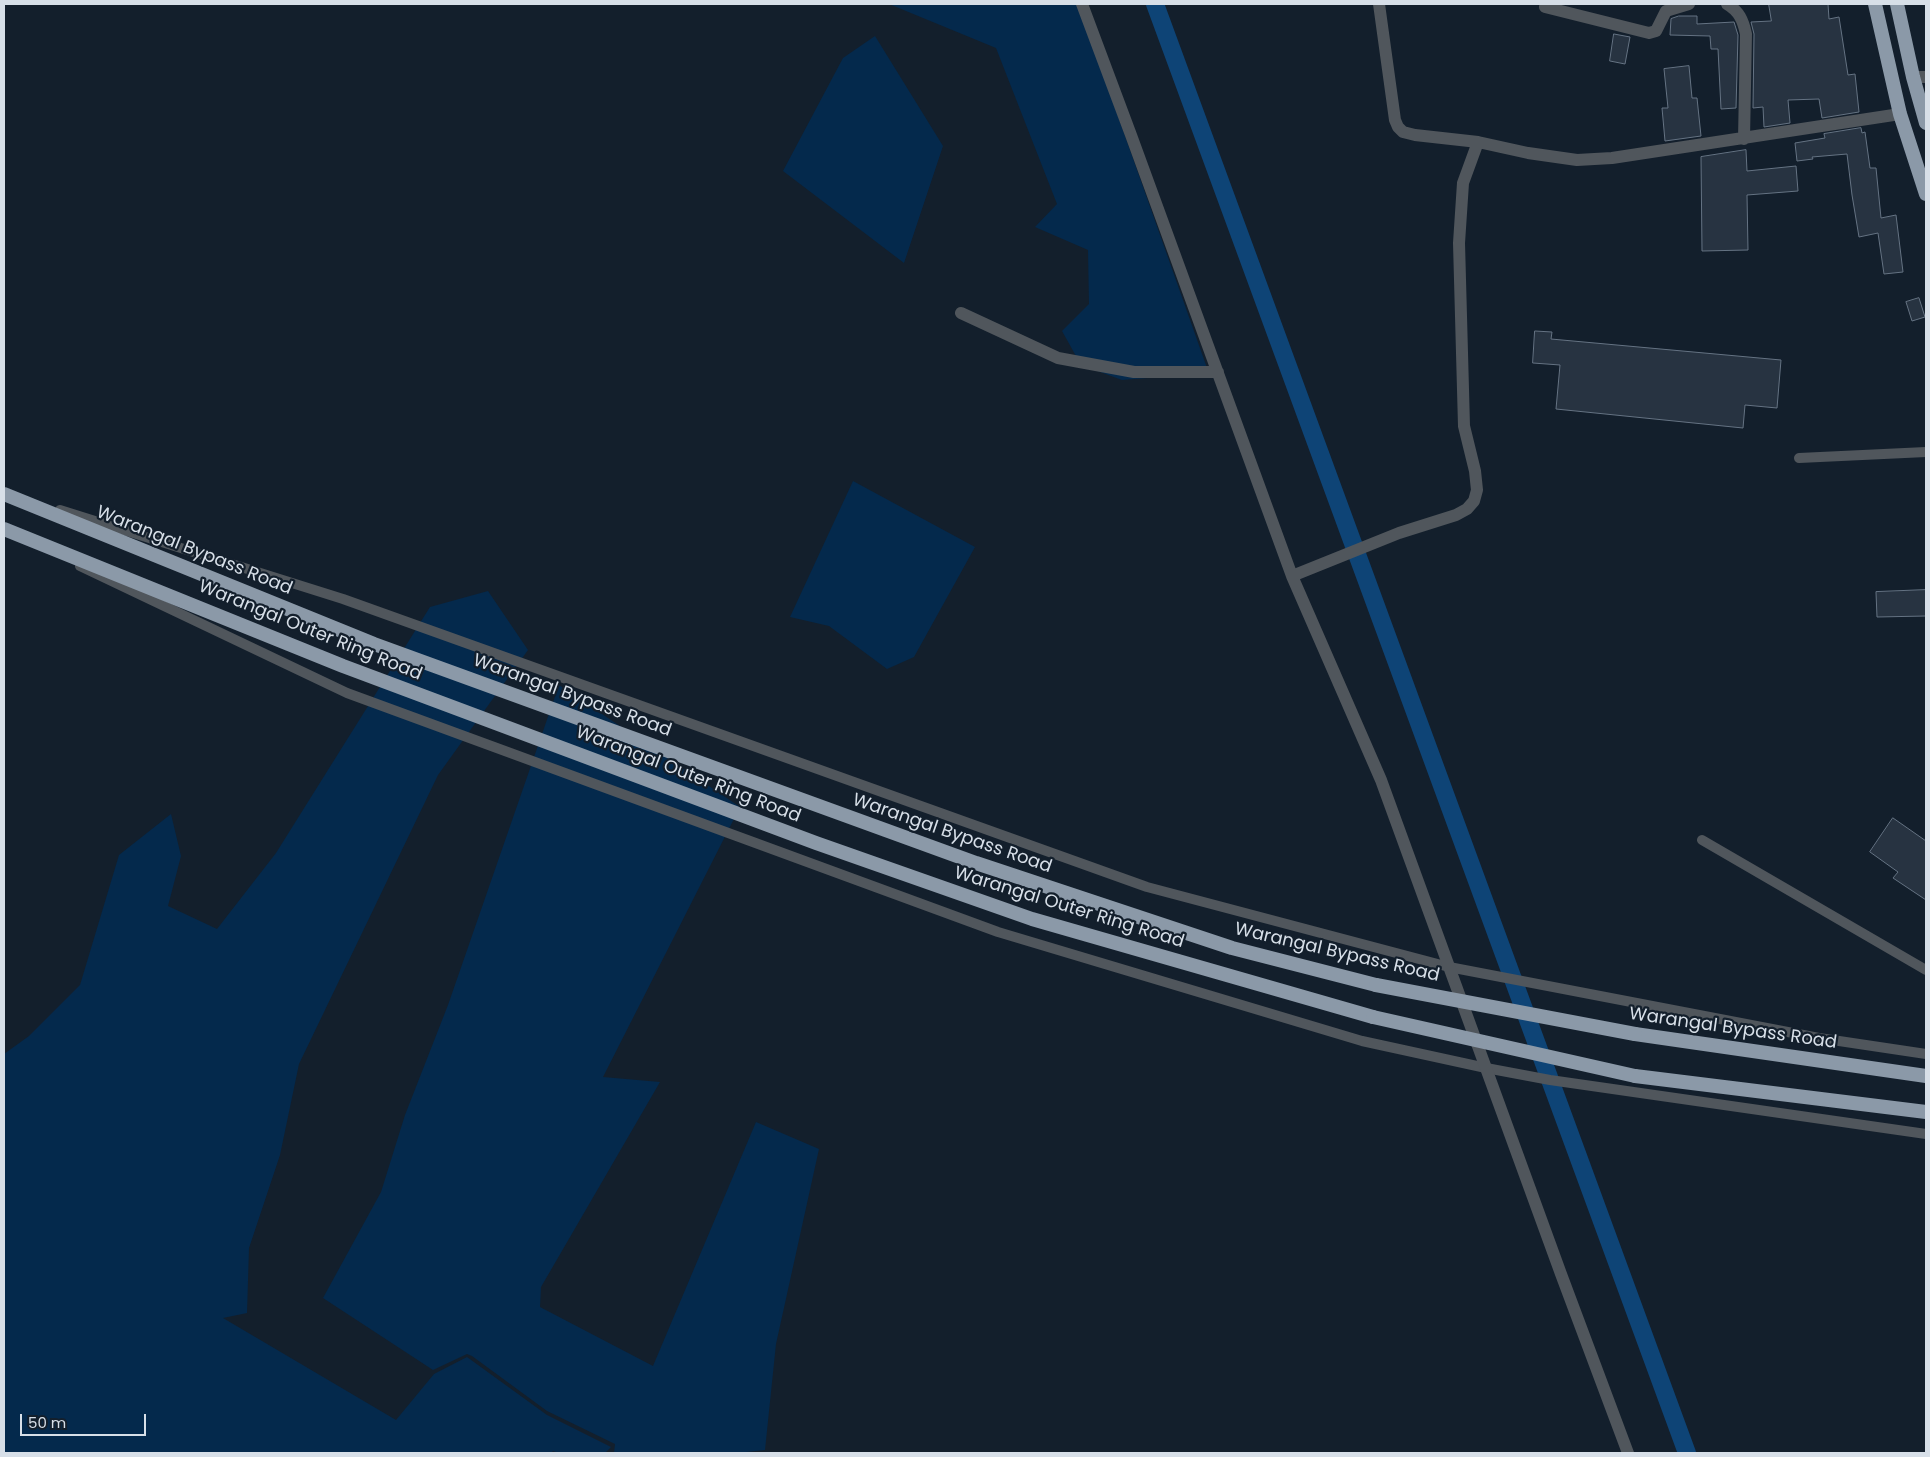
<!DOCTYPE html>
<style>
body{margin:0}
#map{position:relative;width:1930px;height:1457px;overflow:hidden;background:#131f2c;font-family:Poppins,sans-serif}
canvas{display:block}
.frame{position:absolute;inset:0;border:5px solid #d7dfe8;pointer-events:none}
.scale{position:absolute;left:20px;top:1414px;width:126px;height:22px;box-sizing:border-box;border:2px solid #d7dfe8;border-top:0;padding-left:6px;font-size:15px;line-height:18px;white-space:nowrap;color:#d7dfe8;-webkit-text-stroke:4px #131f2c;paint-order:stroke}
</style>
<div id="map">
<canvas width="1930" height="1457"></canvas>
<div class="frame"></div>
<div class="scale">50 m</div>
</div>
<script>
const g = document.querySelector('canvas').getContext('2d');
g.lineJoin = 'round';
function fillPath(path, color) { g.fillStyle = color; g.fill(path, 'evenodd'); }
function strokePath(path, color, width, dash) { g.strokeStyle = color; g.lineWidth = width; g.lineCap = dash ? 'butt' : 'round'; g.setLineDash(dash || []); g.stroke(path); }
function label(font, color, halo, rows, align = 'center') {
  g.font = font + ' Poppins,sans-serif'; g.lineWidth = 4.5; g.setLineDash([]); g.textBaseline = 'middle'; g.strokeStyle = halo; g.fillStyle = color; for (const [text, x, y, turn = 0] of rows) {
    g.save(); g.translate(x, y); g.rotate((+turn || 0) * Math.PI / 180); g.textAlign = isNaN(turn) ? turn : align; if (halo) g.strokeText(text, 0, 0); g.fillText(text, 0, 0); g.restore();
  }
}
fillPath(new Path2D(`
 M889 4H1077L1094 48 1207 368 1185 375 1122 380 1081 365 1062 331 1089 304 1088 250 1035 227 1057 204 996 48Z
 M875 36 943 146 904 263 783 171 843 58Z
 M853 481 975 547 914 657 887 669 829 626 790 617Z
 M488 591 528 650 438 775 299 1064 280 1155 249 1248 247 1313 223 1318 396 1420 434 1374 467 1357 547 1415 611 1447 605 1453H559L553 1451 551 1453H4V1054L29 1036 80 985 119 855 171 814 181 856 168 906 217 929 276 853 430 607Z
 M559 685 740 807 603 1077 660 1082 541 1287 540 1307 653 1366 756 1122 819 1149 776 1344 765 1450 737 1453H614L615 1444 547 1411 472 1356 467 1354 433 1370 323 1298 381 1192 405 1115 448 1005Z`), '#04294c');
strokePath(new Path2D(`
 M1155 4 1687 1453`), '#0e4476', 18);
const building = new Path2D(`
 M1769 4H1828L1829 19 1839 17 1848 75 1855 74 1859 112 1822 118 1819 99 1788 100 1790 123 1764 127 1763 107 1753 108 1754 34 1751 22 1771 21Z
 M1679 16H1697V24L1734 22 1738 35 1736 108 1721 109 1718 49H1711L1710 36 1670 35 1671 19Z
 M1614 34 1630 37 1625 64 1610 61Z
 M1689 66 1692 98H1697L1701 136 1665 141 1662 108H1668L1664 69Z
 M1861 128 1862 133 1865 132 1870 168H1876L1881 218 1896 215 1903 272 1884 274 1878 233 1859 237 1852 195 1847 154 1812 157 1813 159 1797 161 1795 143 1825 138 1824 134Z
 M1746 150 1747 171 1796 166 1798 191 1747 195 1748 250 1702 251 1701 157Z
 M1919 298 1925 317 1912 321 1906 302Z
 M1535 331 1552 332 1551 339 1781 360 1777 408 1745 405 1743 428 1556 409 1560 365 1533 363Z
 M1926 590V616L1877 617 1876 592Z
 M1893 818 1926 841V900L1893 878 1898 872 1870 852Z`);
fillPath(building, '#273341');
strokePath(building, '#657383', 1);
strokePath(new Path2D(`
 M1799 458 1926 452
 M60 510 343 599 1147 887 1449 967 1819 1038 1926 1054
 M80 566 347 693 998 932 1362 1041 1486 1068 1550 1080 1926 1134
 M1702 840 1926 970`), '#50565c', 10);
strokePath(new Path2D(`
 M1082 4 1131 135 1292 576 1381 780 1561 1274 1628 1453
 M1379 4 1395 120 1398 127 1403 132 1415 135 1478 142 1528 153 1577 160 1612 158 1900 114
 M1727 4C1739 11 1743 20 1746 34L1744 139
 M1545 7 1649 33 1656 31 1666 11 1689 4
 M1913 77H1926
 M961 313 1058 358 1134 372H1218
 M1292 576 1399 533 1456 515 1467 509 1474 501 1477 490 1475 471 1464 426 1459 243 1463 183 1478 142`), '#50565c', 12);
strokePath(new Path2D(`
 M1875 4 1900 114 1926 194
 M1897 4 1913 77 1926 123
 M4 494 374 644 976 863 1232 948 1376 985
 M4 529 343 666 816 843 1032 919 1373 1017
 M1635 1034 1926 1076
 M1635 1076 1926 1112`), '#8b99a8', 14);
strokePath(new Path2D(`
 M1376 985 1635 1034
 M1373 1017 1635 1076`), '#8b99a8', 14);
label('18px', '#d7dfe8', '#131f2c', [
 ["Warangal Bypass Road",194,551,22],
 ["Warangal Outer Ring Road",310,631,22],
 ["Warangal Bypass Road",572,696,20],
 ["Warangal Outer Ring Road",688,775,21],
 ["Warangal Bypass Road",952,834,19],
 ["Warangal Outer Ring Road",1069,908,17],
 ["Warangal Bypass Road",1337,953,13],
 ["Warangal Bypass Road",1733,1029,8]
]);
</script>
